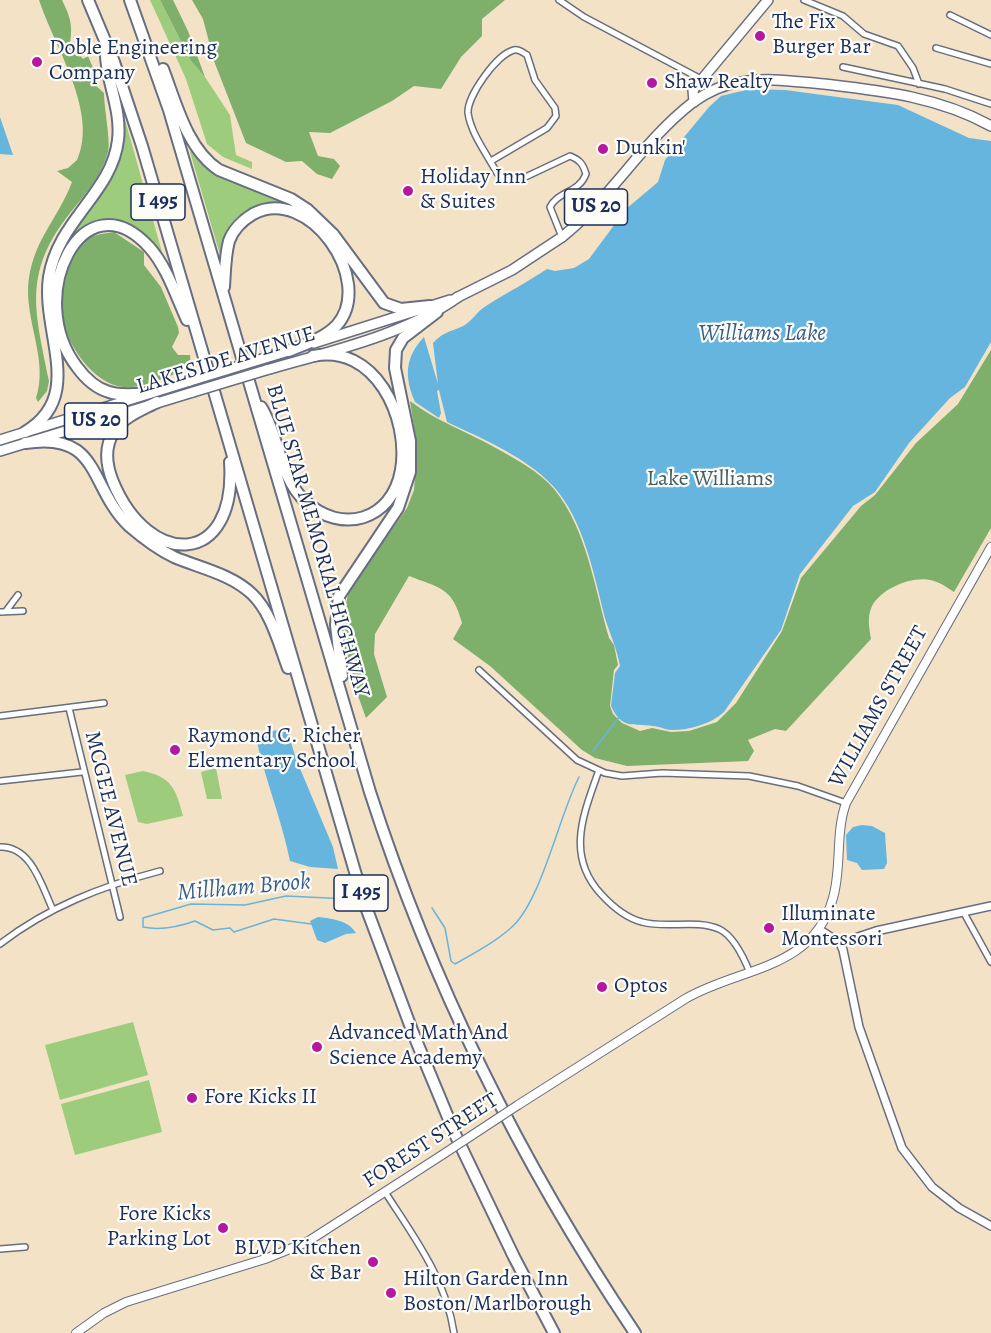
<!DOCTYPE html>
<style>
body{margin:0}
canvas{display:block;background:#f3e2c6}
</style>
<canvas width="991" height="1333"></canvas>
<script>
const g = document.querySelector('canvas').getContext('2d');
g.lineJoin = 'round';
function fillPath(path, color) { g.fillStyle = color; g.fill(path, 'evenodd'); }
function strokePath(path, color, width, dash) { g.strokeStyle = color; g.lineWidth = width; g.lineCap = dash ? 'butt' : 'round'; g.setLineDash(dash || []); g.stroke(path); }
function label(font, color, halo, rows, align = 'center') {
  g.font = font + ' Alegreya,serif'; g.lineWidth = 4.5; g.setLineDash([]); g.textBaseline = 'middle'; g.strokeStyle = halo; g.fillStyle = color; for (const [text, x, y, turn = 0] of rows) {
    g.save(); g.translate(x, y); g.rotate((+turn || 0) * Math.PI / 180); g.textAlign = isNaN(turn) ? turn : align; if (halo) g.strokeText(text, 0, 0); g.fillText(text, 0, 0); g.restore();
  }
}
fillPath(new Path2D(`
 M150 0H160L191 61 205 77 230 115 236 155 252 162V169L223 157 207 144 186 79Z
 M121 116H124L165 263C149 236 117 211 84 228 77 232 72 238 64 240L104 185Z
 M193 148 196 154 299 209 257 208 223 255H220L190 152Z
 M216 768 222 799H207L201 772Z
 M143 771C172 777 176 789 183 816L147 824 138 822 125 775Z
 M133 1022 148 1075 60 1100 45 1045Z
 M149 1080 162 1132 75 1155 61 1104Z`), '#9dcd7c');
fillPath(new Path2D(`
 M39 0H62C70 16 73 25 70 43L83 59 88 56 96 75 93 83 104 93C104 108 111 142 108 152 101 178 84 195 67 217 22 276 36 314 49 381L47 391 38 402 36 398C48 362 27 325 28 288 31 241 57 222 72 182L57 171 68 168 77 160C99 112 54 46 39 0Z
 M160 0H173L188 31 205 77 191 61Z
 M192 0H505L482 19V36L461 57 441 89 414 86 392 101 330 133 309 132 318 156 334 159 340 166 332 179 317 174 302 161 286 162 246 143 214 61 203 19Z
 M114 232 144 252V265L161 287 178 327 179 333 172 347 178 355H190L191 368C171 374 145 389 124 387 93 385 66 343 61 315 58 298 67 257 79 244 88 235 102 234 114 232Z
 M991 350V528L954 592C948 588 941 583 934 581 915 574 881 588 872 606 867 617 869 627 871 639L786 731 775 729 748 740 754 751 748 761 627 766 595 758 582 750 490 666 453 639 462 623C452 586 439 588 409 576L375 634 374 654 387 697 366 718 352 679 346 647 344 612 349 590 407 508 414 490 417 448 410 401C436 421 466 431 494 447 514 458 539 471 554 489 587 529 595 590 609 638L614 645 618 665 614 670 610 706 613 714 622 723 640 731 652 728 671 732 689 731 717 722 736 703 782 631 801 578 861 506 875 495 916 443 958 404Z`), '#7eb06c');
fillPath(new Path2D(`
 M750 89 785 90 898 105 969 138 991 141V342L965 387 950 398 909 443 875 492 853 506 800 574 781 630 724 712C711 724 689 730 672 730 665 730 659 726 653 726 633 723 622 730 611 706L615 673 620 666C617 649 610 634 605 618 594 575 584 520 553 486 526 457 483 439 447 422L439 390 437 391 441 413 439 418 415 402C404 377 405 357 424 337L438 384 433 343C442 333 449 332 461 327 471 323 477 311 486 306 506 293 526 283 547 269L555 271 574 268 589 259 626 209 658 182 665 160 709 107 721 96Z
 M0 117 13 155 0 154Z
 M287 729 296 759 333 847 338 869 310 867 290 861C281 817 264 777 255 733Z
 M862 825 872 826 885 833 887 863 884 869 862 870 857 863 847 860 846 835 853 827Z
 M318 917C333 919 348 920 356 933L346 934 325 943 317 940 310 921Z`), '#65b5df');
strokePath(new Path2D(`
 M593 751 620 716
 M432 908 445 928 451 961 455 964C475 953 497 941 513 926 542 898 559 816 579 777
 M311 924 274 919 234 932 230 928 213 930 195 921C178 927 161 931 143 927V918L191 904 245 905 286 896 349 899`), '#65b5df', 1.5);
const minor = new Path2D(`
 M559 0 584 17 701 79
 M804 0 843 16 864 34 898 46 913 68 919 84
 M950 15 991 35
 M936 48 991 64
 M843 67 945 89 991 104
 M491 161 547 128 556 116 555 108 535 80 527 55C522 52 519 49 514 50 497 54 467 96 468 113 471 134 487 154 497 173L503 180 517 181 570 156C580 160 583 164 586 174 579 193 558 191 550 207L562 237
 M6 611 18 595
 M0 612 23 611
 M479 670 577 760 605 773 622 776 662 773 749 776 798 786 846 803
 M69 708 120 917
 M0 716 104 703
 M599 770C584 813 565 855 601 894 611 905 626 918 642 922 666 929 695 919 719 929 734 936 744 958 750 973
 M0 781 82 772
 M0 847C32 846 42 887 53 910
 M964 913 991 962
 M0 944C48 907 102 886 160 871
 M385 1192C414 1237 446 1279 454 1333
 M0 1249 25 1247`);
const tertiary = new Path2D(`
 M820 930 840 943 843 950 859 1027 902 1148 932 1187 959 1208 991 1226
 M840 943 876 931 991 906`);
const secondary = new Path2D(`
 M518 1105 685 999C739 967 813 971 833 898 842 867 835 834 846 803L991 547
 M76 1333 104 1313 126 1302 265 1259 307 1242 442 1155`);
const primary = new Path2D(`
 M694 102 693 90 768 0
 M562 237C611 198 643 141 692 103 707 92 724 84 742 82 769 77 797 82 824 84 883 91 939 97 991 126
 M314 343 450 300
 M262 359 292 350
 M266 370C328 352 405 335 458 297
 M0 440 190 381
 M0 451 193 392`);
const trunk = new Path2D(`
 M458 297 512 270 562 237`);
const motorway = new Path2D(`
 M88 0 114 62 142 146 363 899 413 1033 455 1134 514 1257 554 1333
 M130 0 169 110 370 792C432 984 522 1165 635 1333
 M163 69C176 103 187 149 219 170L291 199 308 210 333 234 384 303 401 309 430 306
 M224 287C225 272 225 256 229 241 233 230 243 220 253 214 308 184 376 280 337 325 325 338 304 345 288 351
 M149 393C136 394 121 396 109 392 95 388 85 378 77 367 23 297 83 175 149 247 167 267 176 296 187 320
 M157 402C142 410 125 416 115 430 104 446 106 465 113 482 149 569 237 568 230 462
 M261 407C279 435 279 477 305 501 341 535 392 521 401 470 410 418 375 343 313 356
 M25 432C86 396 41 333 49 277 58 220 112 193 118 140 122 107 104 78 106 46
 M25 443C101 431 88 486 129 526 143 538 157 549 174 557 200 568 231 574 252 594 271 612 279 644 288 668
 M342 676 336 625 339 596 398 508 410 472V441L395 368 396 350 403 338 437 312`);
strokePath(minor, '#676e82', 8);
strokePath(tertiary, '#676e82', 10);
strokePath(secondary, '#676e82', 10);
strokePath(primary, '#676e82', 12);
strokePath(trunk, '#676e82', 12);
strokePath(motorway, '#676e82', 14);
strokePath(minor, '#fff', 5);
strokePath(tertiary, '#fff', 7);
strokePath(secondary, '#fff', 8);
strokePath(primary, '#fff', 9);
strokePath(trunk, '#fff', 9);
strokePath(motorway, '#fff', 10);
const secondaryBridge = new Path2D(`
 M442 1155 518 1105`);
const primaryBridge = new Path2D(`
 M190 381 262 359
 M193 392 266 370`);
strokePath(secondaryBridge, '#676e82', 10, []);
strokePath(primaryBridge, '#676e82', 12, []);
strokePath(secondaryBridge, '#fff', 8);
strokePath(primaryBridge, '#fff', 9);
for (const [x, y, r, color] of [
 [760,36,6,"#b5179e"],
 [37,62,6,"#b5179e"],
 [652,83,6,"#b5179e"],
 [603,149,6,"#b5179e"],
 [408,191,6,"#b5179e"],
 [175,750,6,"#b5179e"],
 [769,928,6,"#b5179e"],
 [602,987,6,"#b5179e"],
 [317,1047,6,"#b5179e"],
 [192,1098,6,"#b5179e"],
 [223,1228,6,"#b5179e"],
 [373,1262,6,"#b5179e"],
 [391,1293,6,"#b5179e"]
]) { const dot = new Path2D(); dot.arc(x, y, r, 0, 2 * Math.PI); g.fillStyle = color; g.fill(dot); strokePath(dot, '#fdfcf7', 2); }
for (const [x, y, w] of [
 [158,202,54],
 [596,207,63],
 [96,421,63],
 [361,893,54]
]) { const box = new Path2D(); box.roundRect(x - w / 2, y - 18, w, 36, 4.5); g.fillStyle = '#fdfcf7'; g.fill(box); strokePath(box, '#1b2f5e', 1.5); }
label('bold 21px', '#1b2f5e', null, [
 ["I 495",158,202],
 ["US 20",596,207],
 ["US 20",96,421],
 ["I 495",361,893]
]);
label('22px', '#1b2f5e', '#fdfcf7', [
 ["The Fix",772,23],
 ["Burger Bar",772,48],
 ["Doble Engineering",49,49],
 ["Company",49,74],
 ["Shaw Realty",664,83],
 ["Dunkin'",615,149],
 ["Holiday Inn",420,178],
 ["& Suites",420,203],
 ["Raymond C. Richer",187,737],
 ["Elementary School",187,762],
 ["Illuminate",781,915],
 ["Montessori",781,940],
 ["Optos",614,987],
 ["Advanced Math And",329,1034],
 ["Science Academy",329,1059],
 ["Fore Kicks II",204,1098],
 ["Fore Kicks",211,1215,"right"],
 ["Parking Lot",211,1240,"right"],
 ["BLVD Kitchen",361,1249,"right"],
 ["& Bar",361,1274,"right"],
 ["Hilton Garden Inn",403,1280],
 ["Boston/Marlborough",403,1305]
], 'left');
label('22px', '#1b2f5e', '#fdfcf7', [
 ["LAKESIDE AVENUE",226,361,-17],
 ["BLUE STAR MEMORIAL HIGHWAY",317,541,74],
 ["WILLIAMS STREET",879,707,-61],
 ["MCGEE AVENUE",110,809,76],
 ["FOREST STREET",431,1141,-33]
]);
label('22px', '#425e67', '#fdfcf7', [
 ["Lake Williams",710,480]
]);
label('italic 24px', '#355e8b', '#fdfcf7', [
 ["Williams Lake",762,334],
 ["Millham Brook",244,888,-5]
]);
</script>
